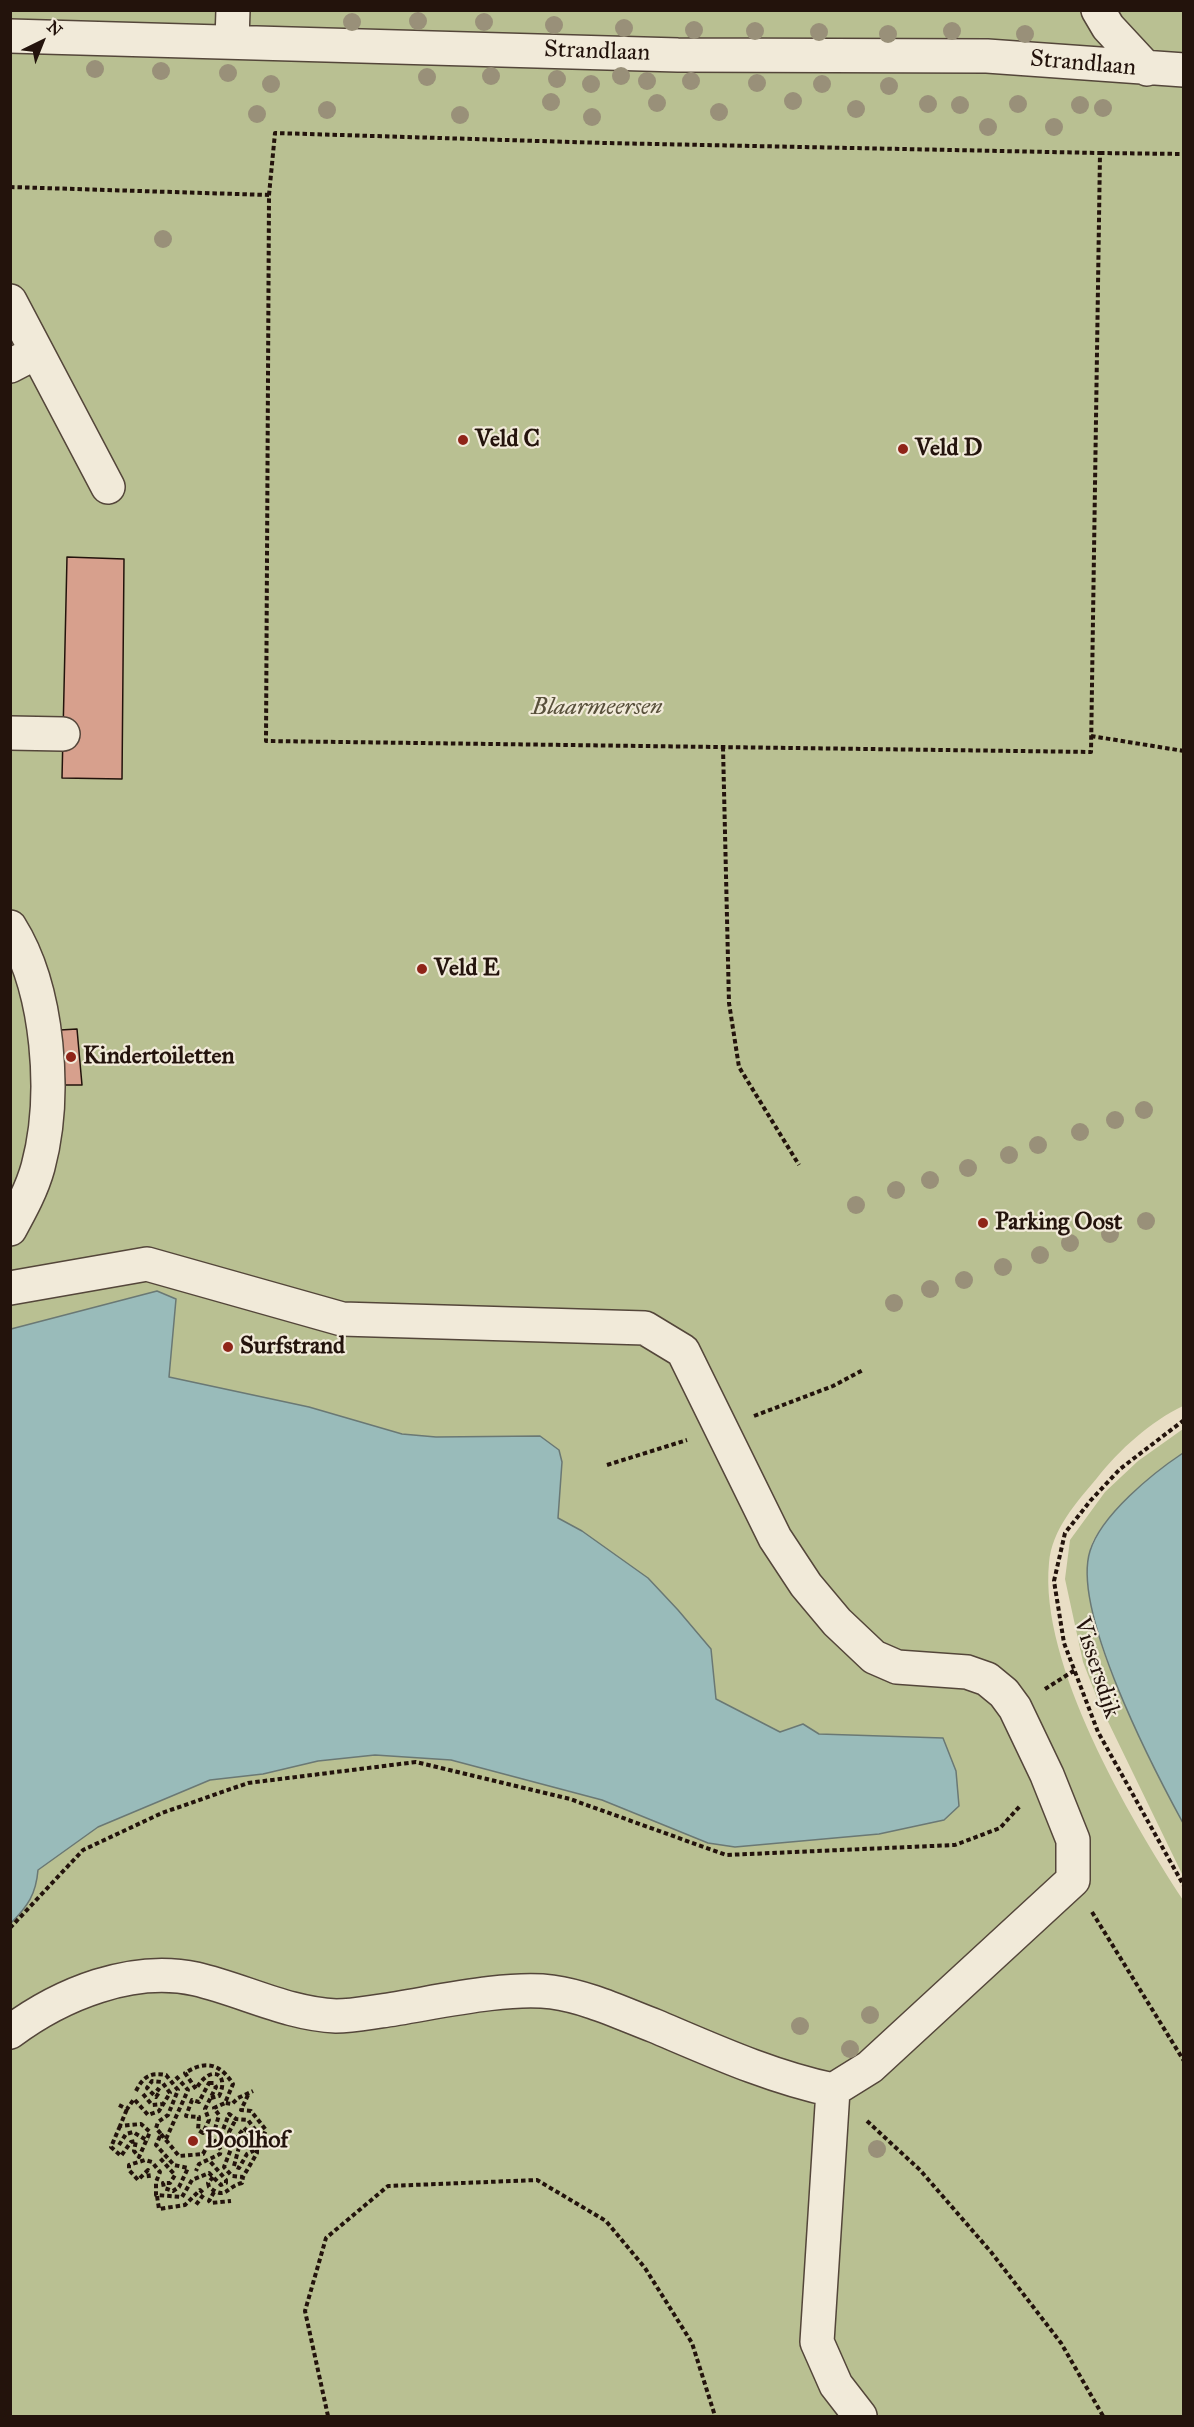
<!DOCTYPE html>
<style>
body{margin:0}
#map{position:relative;width:1194px;height:2427px;overflow:hidden;background:#e9dec5;font-family:"IM FELL Great Primer",serif}
canvas{display:block}
.frame{position:absolute;inset:0;border:12px solid #23130c;pointer-events:none}
.north{position:absolute;left:12px;top:12px;width:60px;height:60px;-webkit-text-stroke:4px #f1ead9;paint-order:stroke;rotate:43deg;font-size:16px;font-weight:700;line-height:24px;text-align:center;color:#23130c}
.north::after{content:'';display:block;margin:auto;width:21px;height:27px;background:#23130c;clip-path:polygon(50% 0,100% 100%,50% 72%,0 100%)}
</style>
<div id="map">
<canvas width="1194" height="2427"></canvas>
<div class="frame"></div>
<div class="north">N</div>
</div>
<script>
const g = document.querySelector('canvas').getContext('2d');
g.lineJoin = 'round';
function fillPath(path, color) { g.fillStyle = color; g.fill(path, 'evenodd'); }
function strokePath(path, color, width, dash) { g.strokeStyle = color; g.lineWidth = width; g.lineCap = dash ? 'butt' : 'round'; g.setLineDash(dash || []); g.stroke(path); }
function label(font, color, halo, rows, align = 'center') {
  g.font = font + ' "IM FELL Great Primer",serif'; g.lineWidth = 4.5; g.setLineDash([]); g.textBaseline = 'middle'; g.strokeStyle = halo; g.fillStyle = color; for (const [text, x, y, turn = 0] of rows) {
    g.save(); g.translate(x, y); g.rotate((+turn || 0) * Math.PI / 180); g.textAlign = isNaN(turn) ? turn : align; if (halo) g.strokeText(text, 0, 0); g.fillText(text, 0, 0); g.restore();
  }
}
fillPath(new Path2D(`
 M11 11H1183V1406C1151 1421 1119 1450 1097 1478 1076 1503 1052 1529 1049 1563 1039 1664 1129 1817 1183 1900V2416H11Z
 M1183 1429V1453C1158 1470 1097 1520 1090 1550 1076 1611 1127 1711 1154 1765 1163 1783 1176 1802 1183 1822 1188 1836 1183 1860 1183 1876L1099 1703 1083 1662 1065 1579 1070 1540 1105 1492 1138 1461Z`), '#b9c092');
const water = new Path2D(`
 M157 1291 176 1299 169 1377 309 1407 402 1434 436 1437 540 1436 559 1450 562 1462 558 1518 582 1531 648 1578 678 1610 711 1649 716 1699 780 1732 803 1724 819 1734 943 1738 956 1771 959 1806 944 1820 879 1834 735 1847 708 1843 602 1800 451 1760 375 1755 318 1761 263 1774 210 1780 98 1827 38 1870C36 1894 28 1906 11 1923V1329Z
 M1183 1453V1823C1153 1768 1071 1611 1090 1551 1101 1515 1153 1473 1183 1453Z`);
fillPath(water, '#99bbba');
strokePath(water, '#6a7874', 1.5);
const building = new Path2D(`
 M67 557 124 559 122 779 62 778Z
 M77 1029 82 1085H65L60 1030Z`);
fillPath(building, '#d7a08d');
strokePath(building, '#23130c', 1.5);
const minor = new Path2D(`
 M1098 10 1108 27 1147 69
 M10 36 678 55 987 56 1184 70
 M232 40 233 10
 M10 301 108 487
 M10 366 37 352
 M10 733 63 734
 M10 927C49 989 57 1096 38 1167 32 1189 21 1209 10 1229
 M10 1288 147 1264 342 1319 645 1328 683 1351 775 1538 806 1585 837 1622 874 1657 897 1667 967 1672 987 1679 1004 1693 1015 1708 1047 1775 1073 1840V1880L870 2067 833 2090C771 2077 714 2051 655 2026 621 2013 588 1997 552 1992 504 1986 430 2004 381 2011 367 2013 351 2016 336 2016 288 2014 243 1990 196 1979 132 1965 61 1994 10 2032
 M833 2090 817 2342 836 2385 860 2416`);
strokePath(minor, '#54463a', 36);
strokePath(new Path2D(`
 M1100 153 1183 154
 M10 187 269 195 266 741 1091 752 1100 153 605 143 275 133 269 195
 M1091 736 1184 751
 M723 747 729 1003 739 1067 799 1165
 M754 1416 833 1386 863 1370
 M1184 1420 1120 1469 1091 1500 1065 1533 1054 1581 1064 1643 1098 1732 1184 1886
 M607 1465 687 1440
 M1045 1689 1075 1670
 M1092 1912 1184 2061
 M10 1928 83 1850 162 1813 248 1783 416 1762 570 1799 726 1855 955 1845 1000 1828 1020 1806
 M209 2083H214L216 2087 205 2109 209 2120 203 2133 198 2130 199 2117 186 2116 192 2100 199 2102Z
 M136 2091C143 2077 150 2072 166 2075L178 2090 168 2115 158 2122 156 2128 161 2134 156 2145 174 2165 188 2168 179 2187 173 2191 164 2188 163 2183H170L175 2175 159 2157
 M143 2094 152 2105 163 2104
 M248 2095 241 2110 251 2111 266 2130 257 2149
 M211 2098 219 2096C230 2074 211 2063 196 2089L185 2073C207 2059 221 2065 233 2084L225 2103 232 2104 238 2098 253 2091
 M119 2105 127 2109 134 2099 148 2115 159 2111 170 2093 162 2082 152 2081 147 2088 156 2097 160 2091 156 2088
 M867 2121 920 2170 991 2252 1061 2343 1103 2416
 M120 2126 111 2147 121 2156 131 2142 136 2141 134 2151 139 2157 150 2132 141 2124 120 2126 127 2109
 M215 2129 219 2115 214 2108 225 2103
 M161 2134 179 2156 203 2154 212 2137 221 2150 220 2154 199 2164 196 2171
 M166 2139 188 2090 174 2074
 M235 2140 244 2128 247 2131 245 2140 248 2144 253 2143 257 2132 248 2120 236 2119 229 2114 221 2135 231 2149 224 2167 232 2176 243 2177 257 2153V2149L247 2154 239 2168 234 2166 239 2147C236 2142 233 2136 229 2132L236 2119
 M119 2145 126 2134 133 2132 148 2141
 M213 2177 208 2183 209 2187C227 2201 225 2187 242 2183L243 2177
 M149 2178 148 2170 138 2180 129 2170V2165L145 2160 152 2162 160 2172 156 2182V2195L182 2197 192 2180 209 2173 221 2185 226 2183V2180L209 2160
 M214 2192 209 2201 211 2203 231 2201
 M157 2196 159 2209 185 2205 200 2190 204 2194 195 2206
 M328 2416 305 2311 326 2238 388 2186 537 2180 606 2221 645 2268 692 2343 715 2416`), '#23130c', 4, [4.5, 3]);
strokePath(minor, '#f1ead9', 33);
g.fillStyle = '#999079';
for (const [x, y] of [
 [418,21],
 [352,22],
 [484,22],
 [554,25],
 [624,28],
 [694,30],
 [755,31],
 [952,31],
 [819,32],
 [888,34],
 [1025,34],
 [95,69],
 [161,71],
 [228,73],
 [491,76],
 [621,76],
 [427,77],
 [557,79],
 [647,81],
 [691,81],
 [757,83],
 [271,84],
 [591,84],
 [822,84],
 [889,86],
 [793,101],
 [551,102],
 [657,103],
 [928,104],
 [1018,104],
 [960,105],
 [1080,105],
 [1103,108],
 [856,109],
 [327,110],
 [719,112],
 [257,114],
 [460,115],
 [592,117],
 [988,127],
 [1054,127],
 [163,239],
 [1144,1110],
 [1115,1120],
 [1080,1132],
 [1038,1145],
 [1009,1155],
 [968,1168],
 [930,1180],
 [896,1190],
 [856,1205],
 [1146,1221],
 [1110,1234],
 [1070,1243],
 [1040,1255],
 [1003,1267],
 [964,1280],
 [930,1289],
 [894,1303],
 [870,2015],
 [800,2026],
 [850,2049],
 [877,2149]
]) { g.beginPath(); g.arc(x, y, 9, 0, 2 * Math.PI); g.fill(); }
for (const [x, y, r, color] of [
 [463,440,6,"#8f2418"],
 [903,449,6,"#8f2418"],
 [422,969,6,"#8f2418"],
 [71,1057,6,"#8f2418"],
 [983,1223,6,"#8f2418"],
 [228,1347,6,"#8f2418"],
 [193,2141,6,"#8f2418"]
]) { const dot = new Path2D(); dot.arc(x, y, r, 0, 2 * Math.PI); g.fillStyle = color; g.fill(dot); strokePath(dot, '#f1ead9', 2); }
label('24px', '#23130c', '#f1ead9', [
 ["Strandlaan",597,52,2],
 ["Strandlaan",1083,64,5],
 ["Vissersdijk",1096,1668,72]
]);
label('bold 24px', '#23130c', '#f1ead9', [
 ["Veld C",475,440],
 ["Veld D",915,449],
 ["Veld E",434,969],
 ["Kindertoiletten",83,1057],
 ["Parking Oost",995,1223],
 ["Surfstrand",240,1347],
 ["Doolhof",205,2141]
], 'left');
label('italic 24px', '#58503b', '#f1ead9', [
 ["Blaarmeersen",597,708]
]);
</script>
